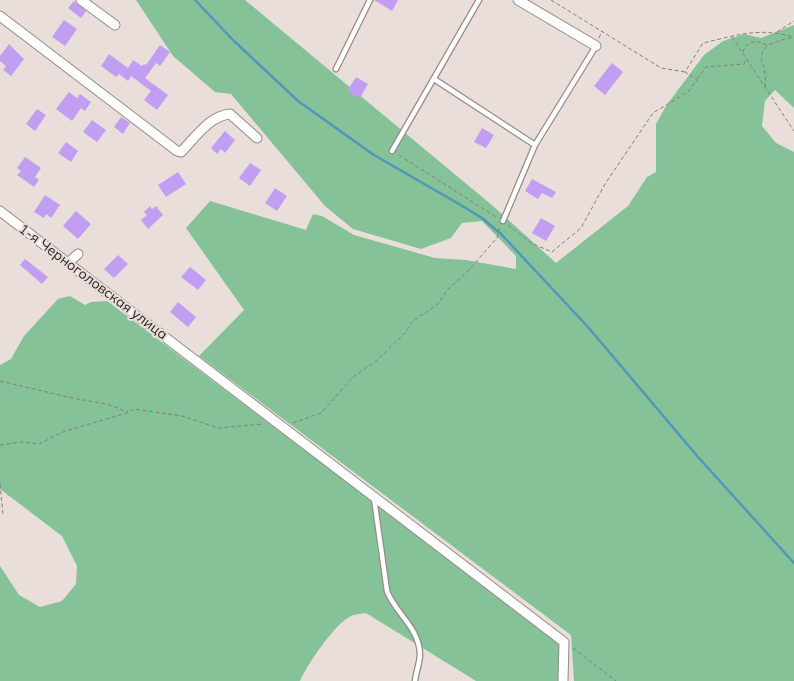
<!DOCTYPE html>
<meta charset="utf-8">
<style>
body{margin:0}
canvas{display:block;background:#e9deda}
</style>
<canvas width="794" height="681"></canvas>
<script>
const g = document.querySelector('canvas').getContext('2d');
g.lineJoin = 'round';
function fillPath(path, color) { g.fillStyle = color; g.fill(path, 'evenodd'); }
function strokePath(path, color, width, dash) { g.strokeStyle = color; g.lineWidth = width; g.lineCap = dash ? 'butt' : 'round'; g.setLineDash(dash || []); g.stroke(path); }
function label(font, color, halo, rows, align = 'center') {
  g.font = font + ' Mulish,sans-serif'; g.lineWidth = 4; g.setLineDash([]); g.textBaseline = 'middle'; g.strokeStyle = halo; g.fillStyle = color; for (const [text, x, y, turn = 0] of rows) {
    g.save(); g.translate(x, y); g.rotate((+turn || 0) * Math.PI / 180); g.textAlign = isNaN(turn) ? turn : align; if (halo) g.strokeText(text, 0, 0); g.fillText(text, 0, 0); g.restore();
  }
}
fillPath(new Path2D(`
 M136 0H245L493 206 556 263 628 206 647 177 656 172V124L666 106 704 55 723 41 744 34 761 38 794 25V108L775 90 765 101 762 126 776 143 794 152V681H574L571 635 199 356 244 310 186 228 210 201 306 230 313 214 322 216 354 235 407 250 435 258 466 260 516 269V256L482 221 462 223 451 238 421 249 353 229 325 206 231 94 215 92 173 56Z
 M70 296 85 305 91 302 107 301 560 643 558 681H476L366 613C362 614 355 614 351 616 335 623 307 665 300 681H0V566L19 595 40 607 62 601 76 584 77 566 62 536 0 489V365L11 359 24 336 58 299Z`), '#85c298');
strokePath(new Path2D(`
 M195 0 234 41 298 101 374 155 459 204 482 218 502 235 588 327 698 457 794 563`), '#5097bd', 2.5);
fillPath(new Path2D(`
 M374 0H398L392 11Z
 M74 1 86 11 81 18 68 8Z
 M64 20 77 29 65 46 52 37Z
 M9 44 24 59 11 76 3 70 6 66 0 61V56Z
 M160 45 170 52 160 66 156 63 145 78 168 95 157 110 144 100 151 91 131 76 128 81 119 74 116 77 101 66 109 54 128 68 133 60 142 66 144 64 146 65Z
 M612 63 623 72 605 95 594 86Z
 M356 77 368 84 360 98 347 91Z
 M69 92 77 98 80 94 91 102 85 111 81 108 72 121 56 109Z
 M37 109 46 115 35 131 26 124Z
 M121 117 130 123 123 134 114 127Z
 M92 120 106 130 97 142 83 132Z
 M482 128 494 135 486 148 474 142Z
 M225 131 235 140 225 153 221 149 217 154 211 148Z
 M66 142 78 151 71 162 58 153Z
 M25 157 41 168 35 177 39 180 34 187 17 175 21 171 17 168Z
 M250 163 261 170 250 186 239 178Z
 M178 172 186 184 166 197 158 185Z
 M532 179 556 192 552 198 542 193 538 199 525 191Z
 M275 188 287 196 277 211 265 203Z
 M45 195 60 205 51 218 46 214 44 218 34 212Z
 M150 206 152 209 156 206 163 215 148 229 141 220 147 215 144 212Z
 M76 211 91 224 78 239 63 226Z
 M541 218 555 226 546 241 532 233Z
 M118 255 128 264 114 278 104 269Z
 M25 259 48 277 42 284 20 265Z
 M190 267 206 280 198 290 181 277Z
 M178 302 196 317 188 327 170 312Z`), '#c29ef3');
const lane = new Path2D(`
 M336 69 370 0
 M434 79 535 145
 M392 151 479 0
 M503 221 535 145 596 46
 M374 498 387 591C395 613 419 627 420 654 420 662 416 672 415 681`);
const street = new Path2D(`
 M81 0 115 25
 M518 0 596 46
 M0 16 177 151 181 152C195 138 209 116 230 114L257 138
 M0 211 564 642 563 681
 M68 263 78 254`);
strokePath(lane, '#958b87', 7);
strokePath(street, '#958b87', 11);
strokePath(new Path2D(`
 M551 0 661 68 685 72
 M777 32 794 21
 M732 37 794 131
 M599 38 602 31
 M743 52 745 46 755 41 768 45 787 38H794
 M697 79 706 67 744 64 746 59
 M765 87C765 83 766 77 765 74 764 62 756 57 767 46
 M399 155 496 217
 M508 225 531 243 552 252 581 228 605 184 653 113 688 92 697 80 685 72 703 43C738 35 758 27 794 37
 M0 381 72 398 107 404 128 412
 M293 423 321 413 353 377 376 361 406 332 412 322 438 304 447 290 467 272 497 238 500 226
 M0 445 22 442 39 444 65 431 127 413 134 409 182 416 218 428 263 424
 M0 484 3 515
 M573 648 616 681`), '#867f7c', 1, [4, 2.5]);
strokePath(lane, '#fff', 4.5);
strokePath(street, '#fff', 9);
label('14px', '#2a2624', '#e9deda', [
 ["1-я Черноголовская улица",93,282,37]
]);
</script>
